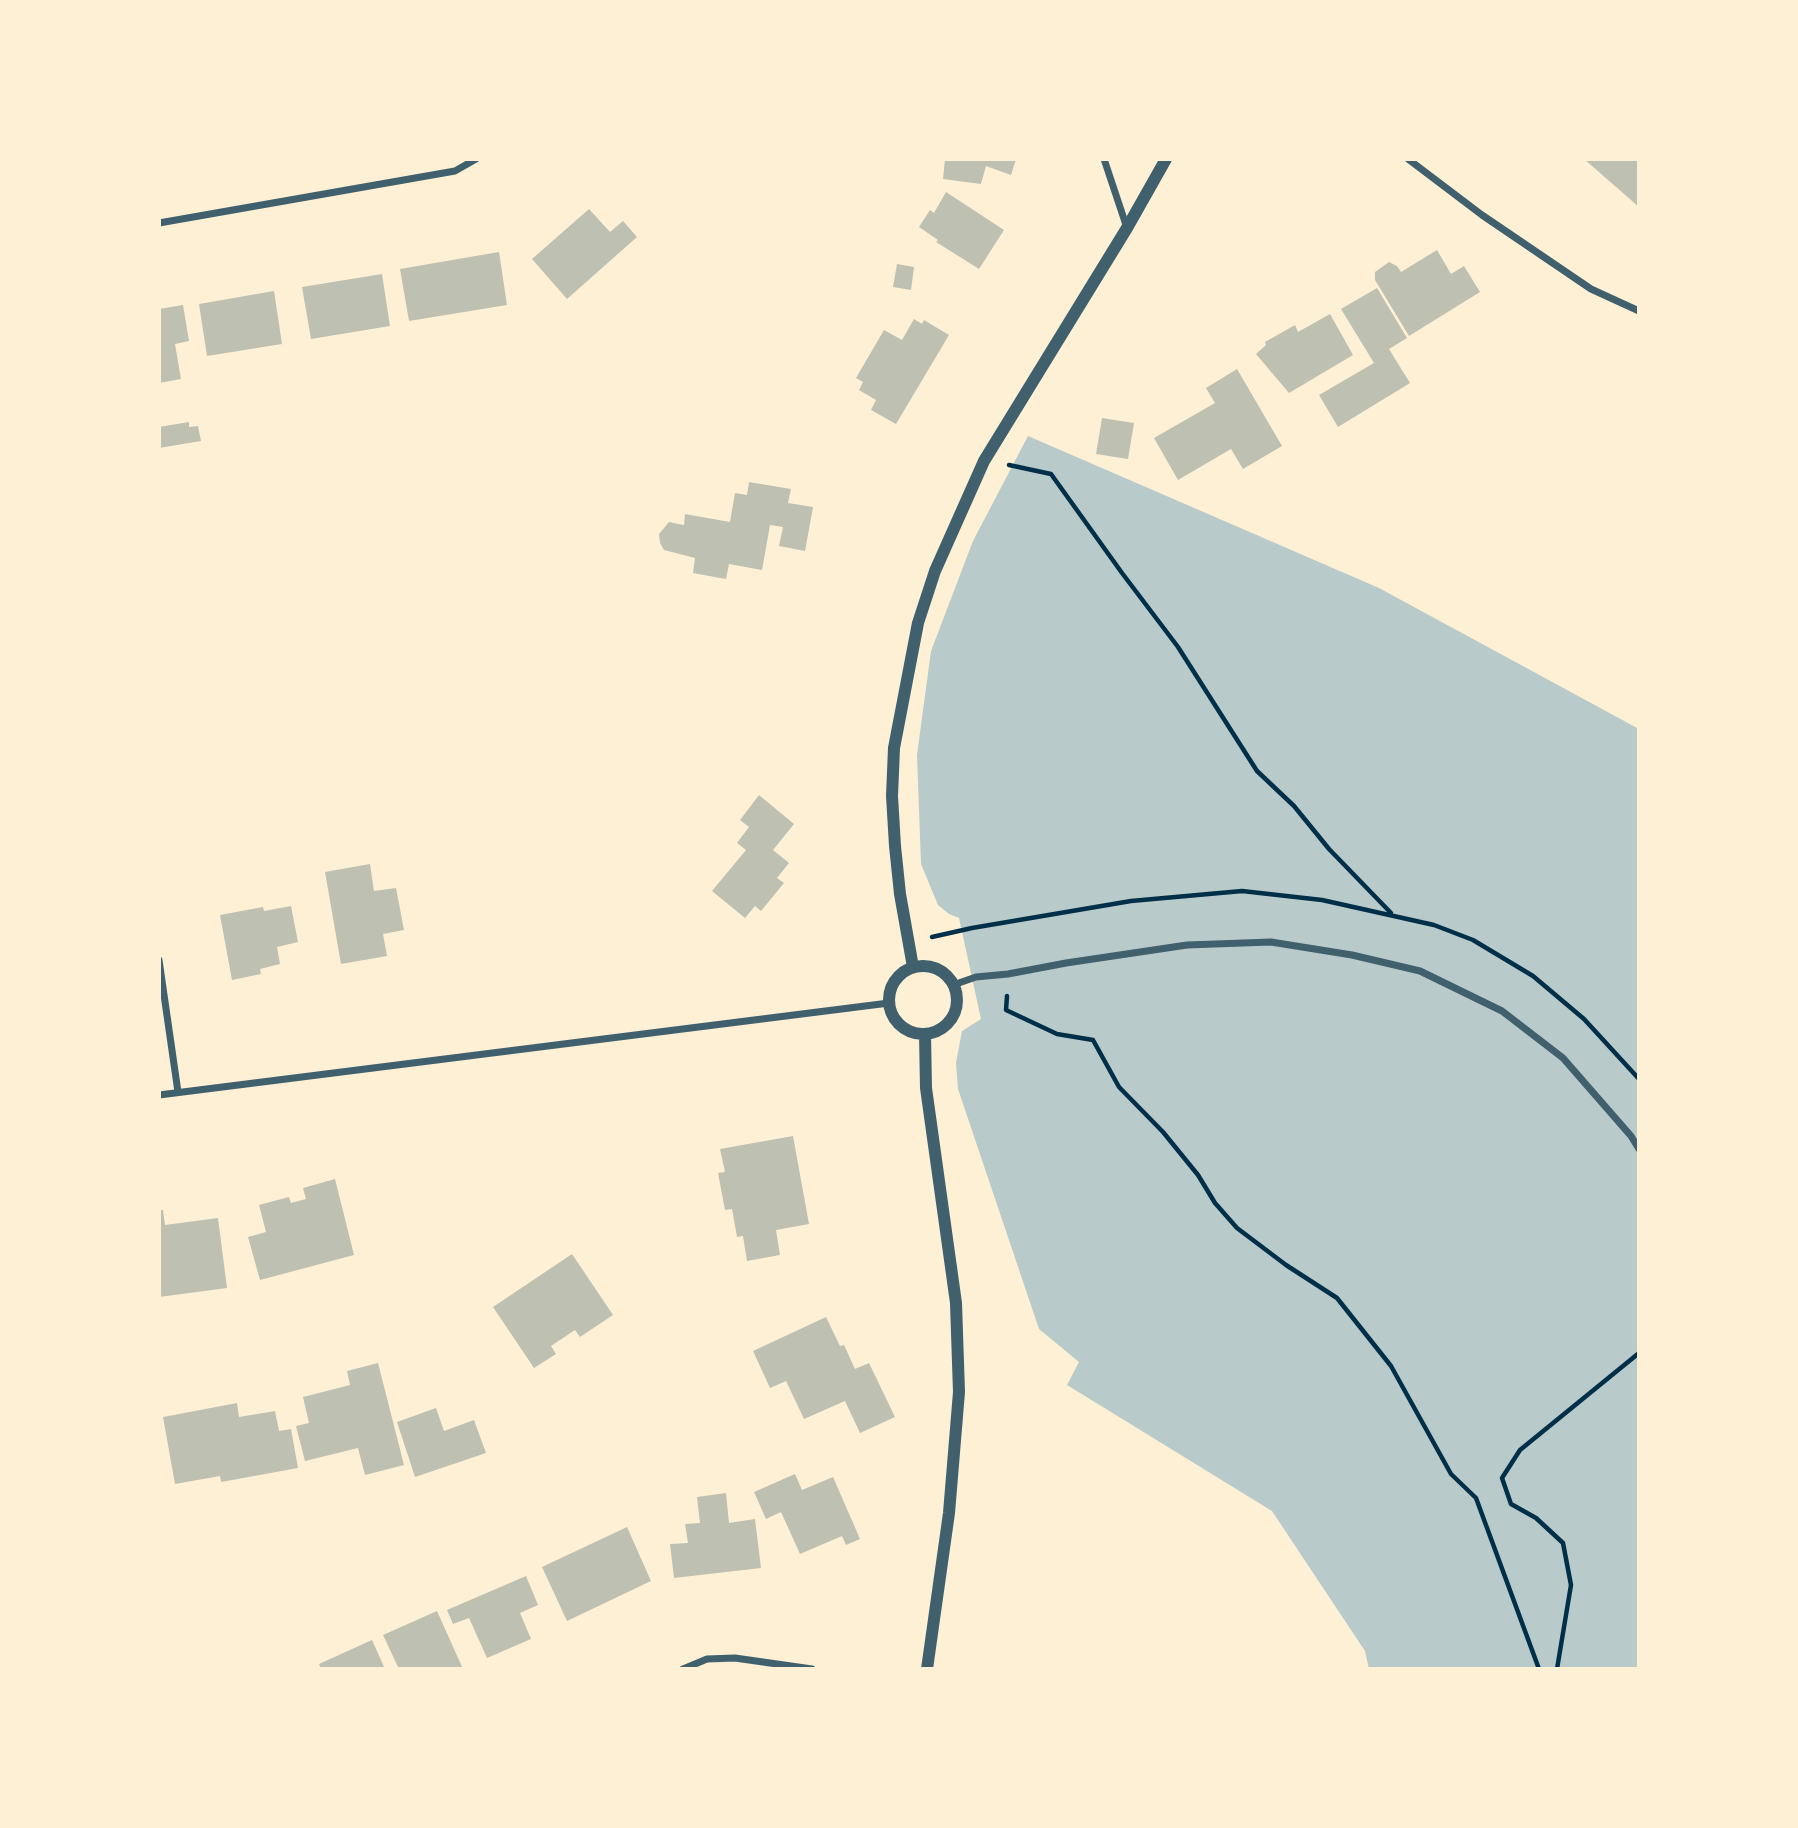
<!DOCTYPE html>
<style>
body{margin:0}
#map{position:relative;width:1798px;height:1828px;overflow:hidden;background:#fdf0d5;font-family:"DejaVu Sans",sans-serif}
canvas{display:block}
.frame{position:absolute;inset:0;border:161px solid #fdf0d5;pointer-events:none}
</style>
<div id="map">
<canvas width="1798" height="1828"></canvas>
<div class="frame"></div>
</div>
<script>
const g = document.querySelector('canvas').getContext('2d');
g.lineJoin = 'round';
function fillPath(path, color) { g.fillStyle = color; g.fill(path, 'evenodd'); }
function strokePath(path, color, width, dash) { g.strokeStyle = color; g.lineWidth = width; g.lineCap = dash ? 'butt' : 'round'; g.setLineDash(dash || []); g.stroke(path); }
fillPath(new Path2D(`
 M1028 436 1379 588 1639 729V1669H1369L1365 1651 1272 1511 1067 1385 1079 1362 1039 1329 958 1089 956 1063 962 1031 981 1019 959 918 949 914 938 905 921 864 917 755 931 651 973 541Z`), '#b9caca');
fillPath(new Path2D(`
 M945 159H1016L1011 175 986 166 981 184 943 179Z
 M1584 159H1639V207Z
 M946 192 1004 230 979 269 936 242 938 240 919 227 930 210 934 213Z
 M589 209 610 232 623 221 637 237 567 299 532 259Z
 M1437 250 1451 274 1464 266 1480 292 1409 336 1375 280V272L1389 262 1397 266 1401 272Z
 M499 252 507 305 409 321 400 269Z
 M897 264 914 267 911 290 893 287Z
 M382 274 390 326 311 339 302 287Z
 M1377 288 1407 338 1389 349 1410 383 1338 427 1319 395 1374 363 1341 309Z
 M274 291 282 344 207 356 199 304Z
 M183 305 189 341 175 344 181 379 159 383V309Z
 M1330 314 1353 355 1289 393 1256 354 1266 345 1265 342 1295 325 1298 332Z
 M914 319 922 324 924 320 949 335 896 424 871 410 876 400 859 390 863 382 856 378 884 330 902 340Z
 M1237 369 1282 446 1243 469 1231 449 1178 480 1154 438 1215 403 1206 388Z
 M1102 418 1134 423 1128 459 1096 454Z
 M189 422V427L198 426 201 441 159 448V427Z
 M749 482 791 489 788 503 813 507 805 551 779 546 783 527 770 525 762 570 729 564 726 579 693 573 695 558 664 550 660 543 659 534 669 522 684 525 685 514 730 522 735 493 747 495Z
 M759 795 794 824 773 850 789 863 777 878 784 883 761 911 755 906 745 918 712 891 746 850 737 843 749 827 740 820Z
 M370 864 374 891 396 888 404 930 383 934 387 956 341 964 325 872Z
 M291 906 298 942 277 947 280 964 260 969 261 974 232 980 220 915 263 907 264 911Z
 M793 1136 809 1224 776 1230 780 1255 747 1261 743 1236 737 1237 732 1209 725 1210 718 1173 725 1172 720 1149Z
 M335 1179 354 1255 260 1280 248 1237 266 1232 259 1205 289 1197 291 1203 306 1199 303 1188Z
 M159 1210H163L165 1225 218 1218 227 1288 159 1297Z
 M572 1254 613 1315 580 1337 575 1330 551 1346 556 1354 534 1368 493 1307Z
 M826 1317 840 1346 844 1345 855 1369 869 1363 895 1417 860 1433 845 1401 804 1419 786 1381 770 1388 753 1351Z
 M378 1363 404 1465 365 1475 358 1448 305 1461 296 1426 309 1423 303 1397 350 1385 347 1371Z
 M237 1403 239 1417 275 1411 279 1431 291 1429 298 1468 221 1482 220 1476 175 1484 163 1417Z
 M436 1408 444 1431 474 1420 486 1453 415 1477 397 1422Z
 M795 1474 802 1490 833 1477 860 1539 846 1545 842 1536 800 1554 781 1512 766 1519 754 1492Z
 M726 1493 729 1523 755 1519 761 1568 674 1578 670 1544 688 1543 685 1524 700 1523 697 1497Z
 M627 1527 651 1581 567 1621 542 1567Z
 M526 1576 538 1605 520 1613 531 1639 487 1658 469 1618 453 1624 447 1610Z
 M437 1611 463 1669H399L383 1635Z
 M372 1640 385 1669H321L319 1664Z`), '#bec0b2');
strokePath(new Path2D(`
 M1009 465 1051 474 1122 573 1178 647 1257 771 1294 806 1329 849 1391 913
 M932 937 972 928 1131 901 1242 891 1322 900 1434 925 1473 940 1533 976 1584 1019 1639 1079
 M1007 996 1006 1010 1057 1034 1093 1040 1119 1087 1163 1132 1198 1175 1215 1203 1237 1228 1286 1265 1337 1298 1391 1366 1451 1474 1476 1498 1539 1669
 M1557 1669 1571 1585 1563 1543 1536 1518 1511 1504 1502 1478 1520 1450 1639 1353`), '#003049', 4.5);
strokePath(new Path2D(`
 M1104 159 1127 228
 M1408 159 1482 215 1591 289 1639 311
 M159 223 455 171 476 159
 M159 960 178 1092
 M953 985 976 977 1008 974 1066 963 1187 945 1271 942 1352 955 1420 971 1502 1011 1563 1058 1631 1136 1639 1149
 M159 1095 889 1003
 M683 1669 707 1659 735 1658 812 1669`), '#3f606c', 7);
strokePath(new Path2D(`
 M889 1000a34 34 0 1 1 68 0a34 34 0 1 1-68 0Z
 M913 967 900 894 895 846 892 796 894 748 918 623 935 571 984 461 1127 228 1166 159
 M925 1034 926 1088 956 1303 959 1392 949 1513 927 1669`), '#3f606c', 12);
</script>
